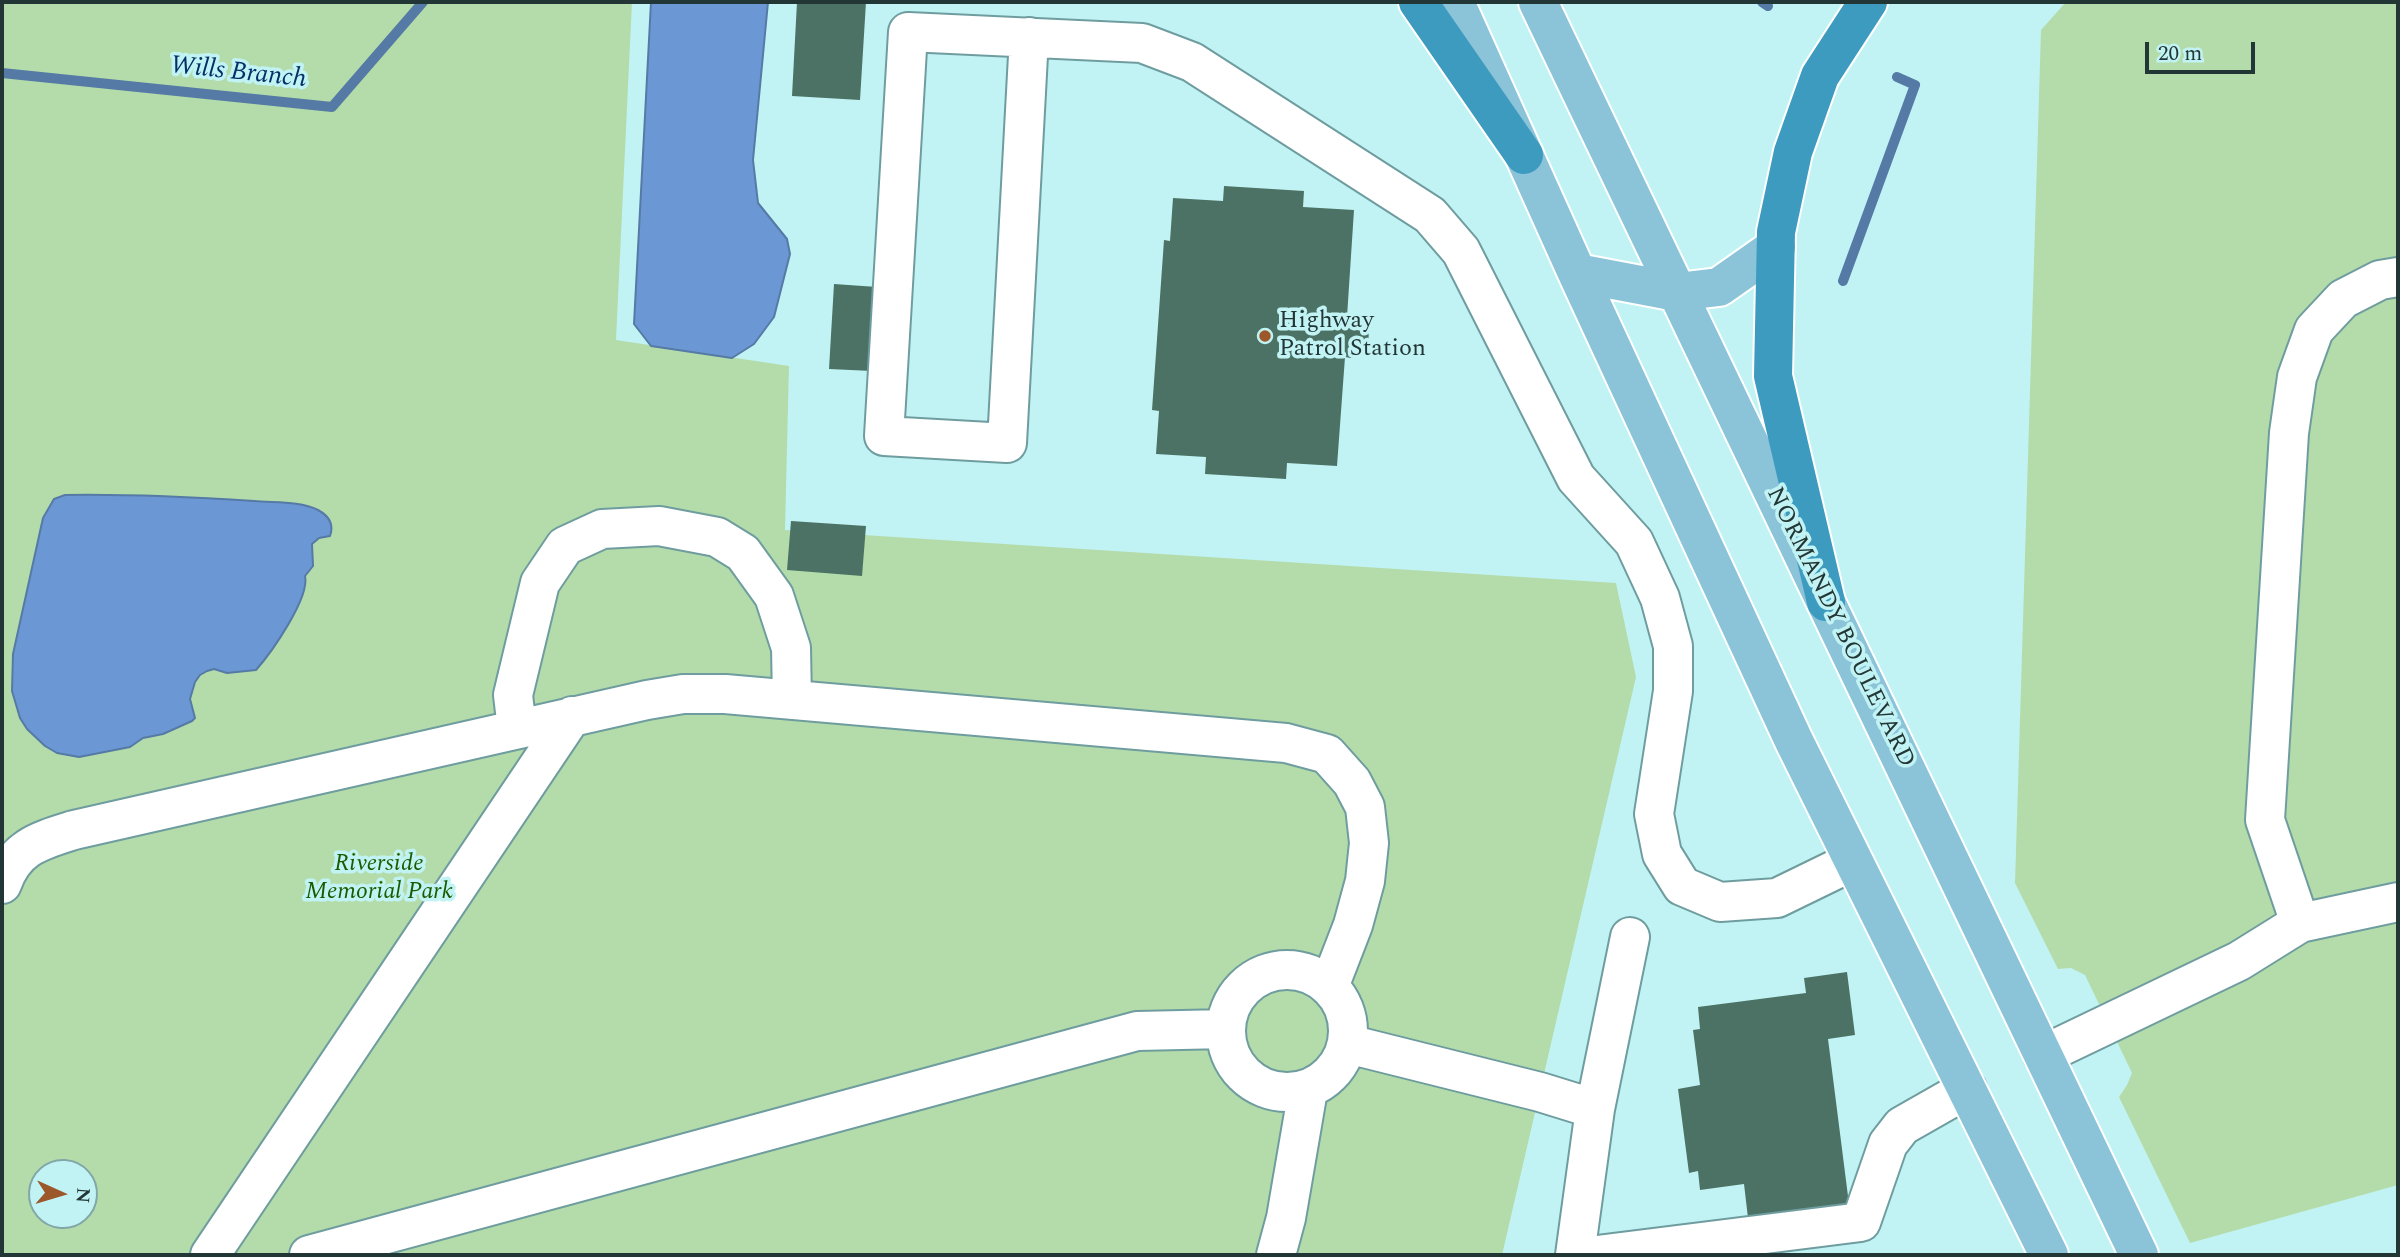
<!DOCTYPE html>
<style>
body{margin:0}
#map{position:relative;width:2400px;height:1257px;overflow:hidden;background:#c2f3f4;font-family:Spectral,serif}
canvas{display:block}
.frame{position:absolute;inset:0;border:4px solid #233636;pointer-events:none}
.north{position:absolute;left:28px;top:1159px;width:70px;height:70px;box-sizing:border-box;background:#c2f3f4;border:2px solid #82a7a8;border-radius:50%;rotate:94deg;font-size:19px;font-weight:700;line-height:28px;text-align:center;color:#233636}
.north::after{content:'';display:block;margin:auto;width:24px;height:32px;background:#9c582a;clip-path:polygon(50% 0,100% 100%,50% 72%,0 100%)}
.scale{position:absolute;left:2145px;top:42px;width:110px;height:32px;box-sizing:border-box;border:4px solid #233636;border-top:0;padding-left:9px;font-size:21px;line-height:24px;white-space:nowrap;color:#233636;-webkit-text-stroke:5px #c2f3f4;paint-order:stroke}
</style>
<div id="map">
<canvas width="2400" height="1257"></canvas>
<div class="frame"></div>
<div class="north">N</div>
<div class="scale">20 m</div>
</div>
<script>
const g = document.querySelector('canvas').getContext('2d');
g.lineJoin = 'round';
function fillPath(path, color) { g.fillStyle = color; g.fill(path, 'evenodd'); }
function strokePath(path, color, width, dash) { g.strokeStyle = color; g.lineWidth = width; g.lineCap = dash ? 'butt' : 'round'; g.setLineDash(dash || []); g.stroke(path); }
function label(font, color, halo, rows, align = 'center') {
  g.font = font + ' Spectral,serif'; g.lineWidth = 7; g.setLineDash([]); g.textBaseline = 'middle'; g.strokeStyle = halo; g.fillStyle = color; for (const [text, x, y, turn = 0] of rows) {
    g.save(); g.translate(x, y); g.rotate((+turn || 0) * Math.PI / 180); g.textAlign = isNaN(turn) ? turn : align; if (halo) g.strokeText(text, 0, 0); g.fillText(text, 0, 0); g.restore();
  }
}
fillPath(new Path2D(`
 M2 2H632L616 340 789 366 785 530 1616 583 1636 677 1502 1255H2ZM42 1173H84V1215H42Z
 M2066 2H2398V1185L2190 1243 2119 1097 2127 1085 2132 1073 2085 975 2071 968 2058 969 2015 883 2041 30Z`), '#b4dcaa');
const water = new Path2D(`
 M651 2H768L753 160 758 203 787 239 790 254 774 317 754 344 732 358 651 346 634 324Z
 M65 495C128 494 192 497 254 501 275 503 300 501 318 510 329 516 334 525 330 536L319 538 312 544 313 566 305 576C310 598 271 653 256 670L227 673 214 669 207 671 200 675 195 682 190 699 195 718 192 721 163 734 143 738 130 747 79 757 57 753 45 746 27 729 20 718 12 691 13 654 43 518 54 499Z`);
fillPath(water, '#6b97d4');
strokePath(water, '#557aa5', 2);
strokePath(new Path2D(`
 M1762 2 1768 6
 M2 73 332 107 423 2
 M1843 281 1915 85 1897 77`), '#557aa5', 10);
fillPath(new Path2D(`
 M797 2H866L860 100 792 96Z
 M1224 186 1304 191 1303 207 1354 210 1347 317H1354L1353 326 1369 327 1368 351 1352 350 1351 358 1345 357 1337 466 1287 463 1286 479 1205 474 1206 457 1156 454 1159 411 1152 410 1164 240 1170 241 1173 198 1223 201Z
 M834 284 877 287 872 371 829 369Z
 M791 521 866 526 862 576 787 570Z
 M1847 972 1855 1035 1828 1039 1849 1204 1748 1218 1744 1184 1700 1190 1698 1171 1689 1173 1678 1089 1700 1085 1693 1030 1700 1029 1698 1007 1806 993 1804 978Z`), '#4b7264');
const minor = new Path2D(`
 M1029 37 1007 443 884 436 908 32 1142 43 1192 62 1430 215 1461 251 1576 478 1634 542 1660 598 1673 646V691L1654 814 1662 854 1682 886 1720 902 1777 898 1853 861
 M517 729 513 695 540 583 565 546 602 529 659 526 717 537 743 553 774 596 791 648 792 700
 M2 884C15 847 39 841 74 830L647 700 683 694H725L1286 743 1327 754 1352 782 1365 807 1369 843 1365 881 1353 925 1329 987
 M2300 923 2398 902
 M1226 1031a61 61 0 1 1 122 0a61 61 0 1 1-122 0Z
 M1348 1044 1540 1092 1595 1109
 M2043 1055 2239 961 2300 923 2265 820 2289 433 2297 377 2314 330 2343 299 2380 280 2398 277
 M210 1255 572 716
 M309 1255 1137 1031 1226 1029
 M1276 1255 1286 1218 1308 1090
 M1575 1255 1595 1109 1630 937
 M1597 1255 1861 1222 1888 1144 1902 1126 1967 1089`);
const major = new Path2D(`
 M1455 2 1577 273 1794 741 2049 1255
 M1538 2 2139 1255
 M1577 273 1677 292 1719 287 1776 247`);
const highway = new Path2D(`
 M1418 2 1524 155
 M1826 602 1773 376 1776 232 1793 152 1820 76 1868 2`);
strokePath(minor, '#6f9d9f', 42);
strokePath(major, '#fff', 42);
strokePath(highway, '#fff', 42);
strokePath(minor, '#fff', 38);
strokePath(major, '#8bc3d9', 38);
strokePath(highway, '#3e9bc0', 38);
for (const [x, y, r, color] of [
 [1265,336,7,"#9c582a"]
]) { const dot = new Path2D(); dot.arc(x, y, r, 0, 2 * Math.PI); g.fillStyle = color; g.fill(dot); strokePath(dot, '#c2f3f4', 2.5); }
label('24px', '#233636', '#c2f3f4', [
 ["Highway",1279,322],
 ["Patrol Station",1279,350]
], 'left');
label('24px', '#233636', '#c2f3f4', [
 ["NORMANDY BOULEVARD",1839,628,64]
]);
label('italic 24px', '#195c00', '#c2f3f4', [
 ["Riverside",379,865],
 ["Memorial Park",379,893]
]);
label('italic 26px', '#043167', '#c2f3f4', [
 ["Wills Branch",238,74,6]
]);
</script>
